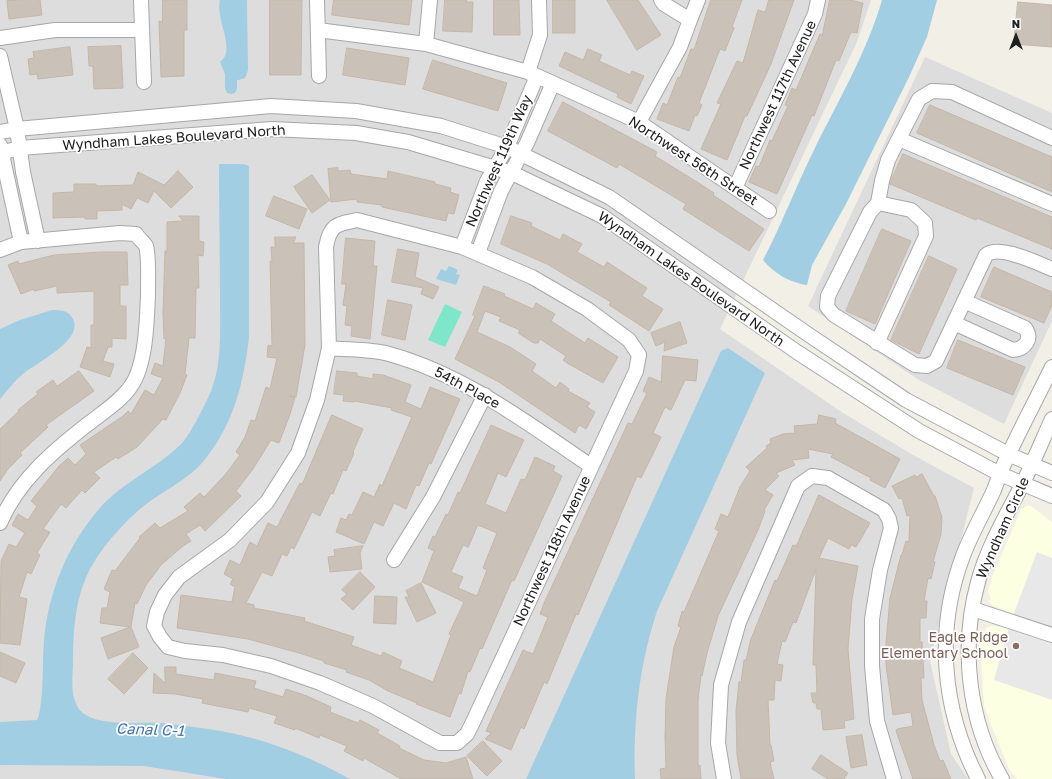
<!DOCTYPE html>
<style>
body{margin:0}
#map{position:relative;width:1052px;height:779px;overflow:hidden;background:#f1efe6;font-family:"Golos Text",sans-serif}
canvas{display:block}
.north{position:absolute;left:996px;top:16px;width:40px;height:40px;-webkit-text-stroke:3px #fff;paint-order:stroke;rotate:0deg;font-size:11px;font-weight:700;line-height:16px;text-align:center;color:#202020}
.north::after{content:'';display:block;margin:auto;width:14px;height:18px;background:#202020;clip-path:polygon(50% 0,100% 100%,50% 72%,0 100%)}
</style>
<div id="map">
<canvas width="1052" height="779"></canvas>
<div class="north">N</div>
</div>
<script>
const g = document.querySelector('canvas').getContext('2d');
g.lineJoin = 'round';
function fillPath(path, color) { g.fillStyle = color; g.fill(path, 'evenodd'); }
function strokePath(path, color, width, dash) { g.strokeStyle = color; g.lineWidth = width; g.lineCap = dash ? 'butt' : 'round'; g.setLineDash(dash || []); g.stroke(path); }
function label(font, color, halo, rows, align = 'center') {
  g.font = font + ' "Golos Text",sans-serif'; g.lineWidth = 3.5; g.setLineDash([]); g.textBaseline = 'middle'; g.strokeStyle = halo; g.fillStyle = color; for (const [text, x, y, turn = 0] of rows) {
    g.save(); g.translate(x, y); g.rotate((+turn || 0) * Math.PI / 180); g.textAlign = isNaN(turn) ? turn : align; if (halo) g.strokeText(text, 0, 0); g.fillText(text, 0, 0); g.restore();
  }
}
fillPath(new Path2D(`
 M0 0H871L857 42 720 329 843 413 913 455 974 488 930 661 951 754 968 779H0Z
 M925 57 1052 113V321L1004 424 919 380 808 306Z`), '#dedddd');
fillPath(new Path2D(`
 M1026 506H1031L1052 522V779H1017L1009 769 991 725 984 705 980 640 986 628 992 626 1003 627 1006 611 992 605 988 601 991 599 988 592 993 574 1021 510Z`), '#fcffe1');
fillPath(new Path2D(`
 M445 304 462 312 445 347 428 340Z`), '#7de7c9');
fillPath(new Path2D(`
 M1037 552 1052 558V700L994 680 1010 624Z`), '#e8e8e8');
fillPath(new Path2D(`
 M220 0H247L248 70 245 78 235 81 227 79 220 62C237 50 215 20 220 0Z
 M882 0H937L927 37 909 77 846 204 812 265 807 285C791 283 773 273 763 260 782 224 796 186 814 150 838 101 867 52 882 0Z
 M219 164H243L249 166V337C244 381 234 423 206 458 192 477 167 489 149 502 125 520 96 552 85 580 74 607 73 637 73 666 72 682 70 706 86 715 103 726 140 722 161 723 178 725 197 727 215 730 261 737 309 756 350 779H226L144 766 0 765V722L37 720 39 715C44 691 42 665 44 641 48 593 67 546 99 509 122 482 158 468 183 442 191 433 206 403 211 391 222 364 220 331 220 302 220 256 219 210 219 164Z
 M449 266 458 270 456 274 460 275 456 285 436 279 441 269 446 271Z
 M52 310C62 310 68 310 73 319 84 340 36 363 23 374 14 381 7 391 0 399V329L20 320Z
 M728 348 765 373 657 611C639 667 633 721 635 779H526L721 351Z`), '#a2cee3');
strokePath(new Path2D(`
 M231 65V88`), '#a2cee3', 12);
const building = new Path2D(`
 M40 0 42 15 9 19 7 1Z
 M163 0H187V30H184V76L161 77 159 21 162 22Z
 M270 0H302L301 75H270Z
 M334 0H412L409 25 332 15Z
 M445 0H467L466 2H473L472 32 443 31Z
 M494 0H519L520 35H494Z
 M553 0H575V33H553Z
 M607 0H638L661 35 637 50Z
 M711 0H742L732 27 734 28 725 51 720 49 699 103 702 105 697 116 695 115 689 131 657 119 663 103 667 105 678 77 680 78 691 49H694Z
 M769 0H794L771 64 747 116H745L727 160 701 149 721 104 717 103 737 61 743 63 758 10 765 12Z
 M830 0H850L863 3 857 33 851 32 839 61 836 60 814 116 812 115 777 194 749 182 756 166 759 167 770 140 772 141 788 106 785 105 792 88 796 90 820 34 822 35Z
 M1018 2 1052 5V47L1014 44Z
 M121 46 123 88 94 89 93 66H89L88 47Z
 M70 47 73 75 38 79 37 74 30 75 28 59 34 58 33 52Z
 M347 48 409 58 405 85 343 75Z
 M588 49 602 55 599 61 630 75 632 71 644 76 631 104 617 97 618 94 559 66 565 52 583 60Z
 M433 60 507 83 498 111 423 89Z
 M563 102 657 152 655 156 697 182 714 193 713 195 764 229 749 251 683 209 686 204 619 164 617 168 548 131Z
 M930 105 1052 157V192L917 133Z
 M903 154 1052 217V249L977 218 976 220 890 184Z
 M338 168V171L350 170 351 174 387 179 388 171 435 182V184L451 188 450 192 459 195 454 214 448 213 446 221 382 207V205L357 202V199L331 202 328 169Z
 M178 171 193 187 171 208 154 191 148 203 137 198 131 209 122 204V210L97 211V219H85V217L53 218V193L74 192V184H96V186L133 185 138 172 164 185Z
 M312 175 330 200 312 213 294 187Z
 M274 196 307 209 299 229 266 216Z
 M179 216H199V241L204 242 203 256 198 255 199 288H196L195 338H189L185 374 187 375 180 393 166 420 163 419 137 447 118 459 116 457 94 472 100 478 85 493 82 490 66 508 61 504 43 529 50 532 37 553 40 555 31 574 27 572 19 597 27 599 20 645 0 643 1 561 9 544 16 547 25 533 12 525 18 514 28 520 37 506 31 501 59 466 68 458 75 465 86 454 80 445 123 416 128 411 131 414 145 390 154 395 163 378 151 374 155 363 163 366 166 338 164 339 163 313 165 251H167V222L183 221Z
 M511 216 532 223 531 226 560 240 563 234 582 244 577 252 604 267 607 262 647 288 642 296 663 309 649 331 609 305 611 302 547 264 501 244Z
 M882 229 911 241 875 324 846 311Z
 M275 237H296L293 243H304L305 345 296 397 290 396 295 398 289 417 279 443 271 440 253 469 236 491 241 496 205 531 200 525 186 534 191 541 183 546 161 565 146 585 137 604 135 603 131 627 139 647 108 659 101 638 130 627 100 623 102 608H107L110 592 104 589 112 570 115 571 140 538 139 537 155 523 160 528 188 511 184 507 200 493 204 497 225 475 240 455 236 452 245 437 251 420 255 421 266 387 270 389 277 358 267 357 268 345 272 346 270 261H272L271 247H275Z
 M346 238 375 241 373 266H377L370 339 351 336 352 326 345 325 347 306 343 305 346 284H342Z
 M398 249 419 253 415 277 439 287 433 299 421 294 423 288 392 282Z
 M102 252H127L128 285H120V306H126V339L112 338V347H108L103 361 114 364 110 377 80 367 87 347 91 348V325H94V291L57 293V286L34 291V289L21 294 8 265 18 261 19 264 54 255Z
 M929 256 957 269 919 354 891 340Z
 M994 267 1052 292V305L1044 323 981 297Z
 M484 286 505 294 504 296 533 309 536 303 555 314 551 321 585 343 588 338 618 357 603 383 567 363 563 360 566 356 540 339 538 343H534L518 333 520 330 499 321 501 317 485 311 477 332 510 347 536 364 532 371 556 388 560 382 569 389 568 391 590 403 587 407 595 412 586 429 579 425 575 433 499 382 455 359 475 316 473 315Z
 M388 300 412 305 405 340 382 335Z
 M680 322 687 343 664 351 665 342 656 346 651 333Z
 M958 340 1025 367 1013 395 947 368Z
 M663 356 698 360 696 381 685 380 671 410 665 407 653 433 661 437 652 456 641 478 637 476 578 615 576 614 547 684 544 682 524 729 521 727 511 750 485 739 491 733 486 731 523 650 533 654 548 617 540 614 545 601 628 423 632 424 647 393 643 391 649 377 661 382Z
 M79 371 94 391 46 425 48 427 20 453 22 455 8 469 0 481V429L19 411 18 410 38 394 36 392 53 380 57 386Z
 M337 371 357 373V376L373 379V374L383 375 411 385 405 402 421 409 430 387 460 399 431 464 429 463 419 486 416 485 406 509 394 503 383 526 374 522 364 544 336 532 341 518 346 520 349 514 352 515 363 492 374 497 380 484 382 486 412 417 391 410 392 408 354 401V402L343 401 344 395 334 394Z
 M332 415 363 429 353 452 354 453 346 471 343 470 333 494 331 493 320 516 312 512 294 549 291 547 287 556 282 554 272 576 262 572 246 603 254 605V608L305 618 304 621 354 637 351 645 381 656 383 652 402 661 399 668 433 682 451 635 449 634 464 602 422 582 434 551 428 548 433 536 435 537 446 514 448 515 458 492 460 493 491 425 524 440 506 477 498 473 485 504 506 513 521 479 525 480 535 457 555 466 553 471 562 476 514 581 512 580 482 649 480 648 470 672 468 671 461 694 459 693 450 717 416 704 417 703 388 691 369 680 346 672 347 670 324 663V661L299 653 248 639 177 628 181 595 232 602 235 587 230 584 233 579 224 574 230 560 240 565 250 542 257 546 268 523 277 527 300 483 302 484ZM478 525 497 533 483 568 487 570 477 596 458 588 463 577 451 572 463 545 468 547Z
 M819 415 836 419 835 423 900 459 885 488 870 480 871 478 831 457 833 454 808 449 809 458 792 460 795 465 776 473 779 476 765 490 773 495 764 510 765 511 758 530 718 616 707 653 702 676 701 675 698 700V766L700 765 701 779H661L660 769 666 768 665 737 666 699 674 647 681 627 678 626 682 611 684 612 719 531 715 529 721 514 728 517 740 487 750 471 746 467 767 448 766 446 771 443 770 439 783 434 795 433 794 426 817 424Z
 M922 474 934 496H935L942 517 941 534 933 562H935L931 579 928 578 924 601H927L926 618H920V642H922L924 678H921L922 700 934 745 940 761 943 760 951 779H913L896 731 897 729 913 726 911 712 893 715 886 665V643L890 598 901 555H902L906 541 909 542 910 515 907 516 902 498 899 499 892 486 915 475 916 477Z
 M819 495 870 523 856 547 851 545 849 549 828 538 819 558 858 566 852 599 848 649 854 719 844 721 845 728 823 730 821 709H817L816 703H813L811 693H817L816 665H813L816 569 796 623 793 622 785 642 782 641 777 664 783 665 781 681 775 680 774 700H768L770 745H771L774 761 770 762 774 779H741L737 755 736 711 739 682H741L744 660H746L751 639 775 580 777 581 793 545 796 546Z
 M363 546 360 553 362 569 330 572 328 557 335 556 334 550Z
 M360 572 375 587 353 610 341 599 347 594 342 590Z
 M421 583 436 613 417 622 405 597H409L406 591Z
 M375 596 397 597 396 624 374 623Z
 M0 652 25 663 16 683 0 676Z
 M133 653 148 668 124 694 108 679Z
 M165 667H176V674L214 680 215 673 256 681 254 688 283 697 286 689 307 696 331 707 330 712 358 723 360 720 379 730 377 733 400 746 399 748 424 760 446 763 466 757 473 779H401L364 758 363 761 344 751 347 746 320 735 319 738 295 728V730L274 723 277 716 249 708 248 712 202 703 203 699 175 694 153 693 154 673 165 683Z
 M862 735 867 765 851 768 846 737Z
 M483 741 502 761 487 776 467 756Z
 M821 755 848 773 844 779H828L812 769Z`);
fillPath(building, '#cac2b8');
strokePath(building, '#c5b7a6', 1);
const minor = new Path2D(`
 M141 0 144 82
 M317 0 319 76
 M690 20 698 0
 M318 30 426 44 528 72 639 122 769 211
 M0 38 55 30H141
 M426 44 430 0
 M0 56 17 129 23 172 38 241
 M528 72 540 35 539 0
 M639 122 680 47 690 20 664 4 661 0
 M0 132 17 129 271 106 356 111 441 126 507 147 609 197 809 335 906 400 1010 455 1052 473
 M1052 138 952 92 932 91 919 99 888 160 882 181 878 203 870 212 828 296 827 307 834 315 915 365 927 366 936 361 986 255C999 244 1037 263 1052 269
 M899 139 1052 204
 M0 145 21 242
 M0 153 20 148 272 129 356 133 408 142 512 173 602 216 797 352 919 431 1000 474 1052 496
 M735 188 815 14 818 0
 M357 220 462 247 532 277 587 309 629 340 639 355 636 371 473 722 467 734 457 743H440L373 706 320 683 271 666 223 655 185 651 168 647 160 637 154 626 157 612 165 595 179 577 230 540 267 502 298 453 317 400 329 348 326 247C330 225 336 224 357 220Z
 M462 247 487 181 507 147 537 76
 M0 250 21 242 120 233 136 234C138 238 144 242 146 246 149 255 148 284 148 294 147 320 146 365 131 386 121 401 102 413 88 424 53 451 18 481 0 523
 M478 253 501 191 527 143 553 83
 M954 323 1013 350C1025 349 1033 339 1025 328L964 301
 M877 343 926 236 925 223 911 210 878 203
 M329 348C348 350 371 349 389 354 465 375 527 423 591 466
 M394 560 433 497 485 395
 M973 609 1052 635
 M724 779 718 743 721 685 739 622 798 486 812 476 828 478 884 510 889 519 891 528 880 570 872 619V666L877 721 894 779
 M978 779C942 709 935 630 963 556 971 534 984 512 994 490 996 485 998 479 1000 473 1016 437 1035 402 1052 367
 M1002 779C968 721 960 647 978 582 987 548 1006 516 1022 485 1033 463 1042 441 1052 419`);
strokePath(minor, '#a7a7a7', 16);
strokePath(minor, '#fff', 14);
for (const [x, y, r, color] of [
 [1016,646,4,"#8d6e63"]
]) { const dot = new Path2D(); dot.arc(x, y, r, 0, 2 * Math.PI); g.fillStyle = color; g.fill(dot); strokePath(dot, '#fff', 1.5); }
label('14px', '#202020', '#fff', [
 ["Northwest 117th Avenue",778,95,-65],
 ["Wyndham Lakes Boulevard North",174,138,-4],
 ["Northwest 119th Way",499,161,-66],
 ["Northwest 56th Street",693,161,33],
 ["Wyndham Lakes Boulevard North",691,279,35],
 ["54th Place",467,388,28],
 ["Wyndham Circle",1003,528,-66],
 ["Northwest 118th Avenue",552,551,-65]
]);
label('14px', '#785e54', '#fff', [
 ["Eagle Ridge",1008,638],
 ["Elementary School",1008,654]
], 'right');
label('italic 15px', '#4272ba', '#fff', [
 ["Canal C-1",150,730,2]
]);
</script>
